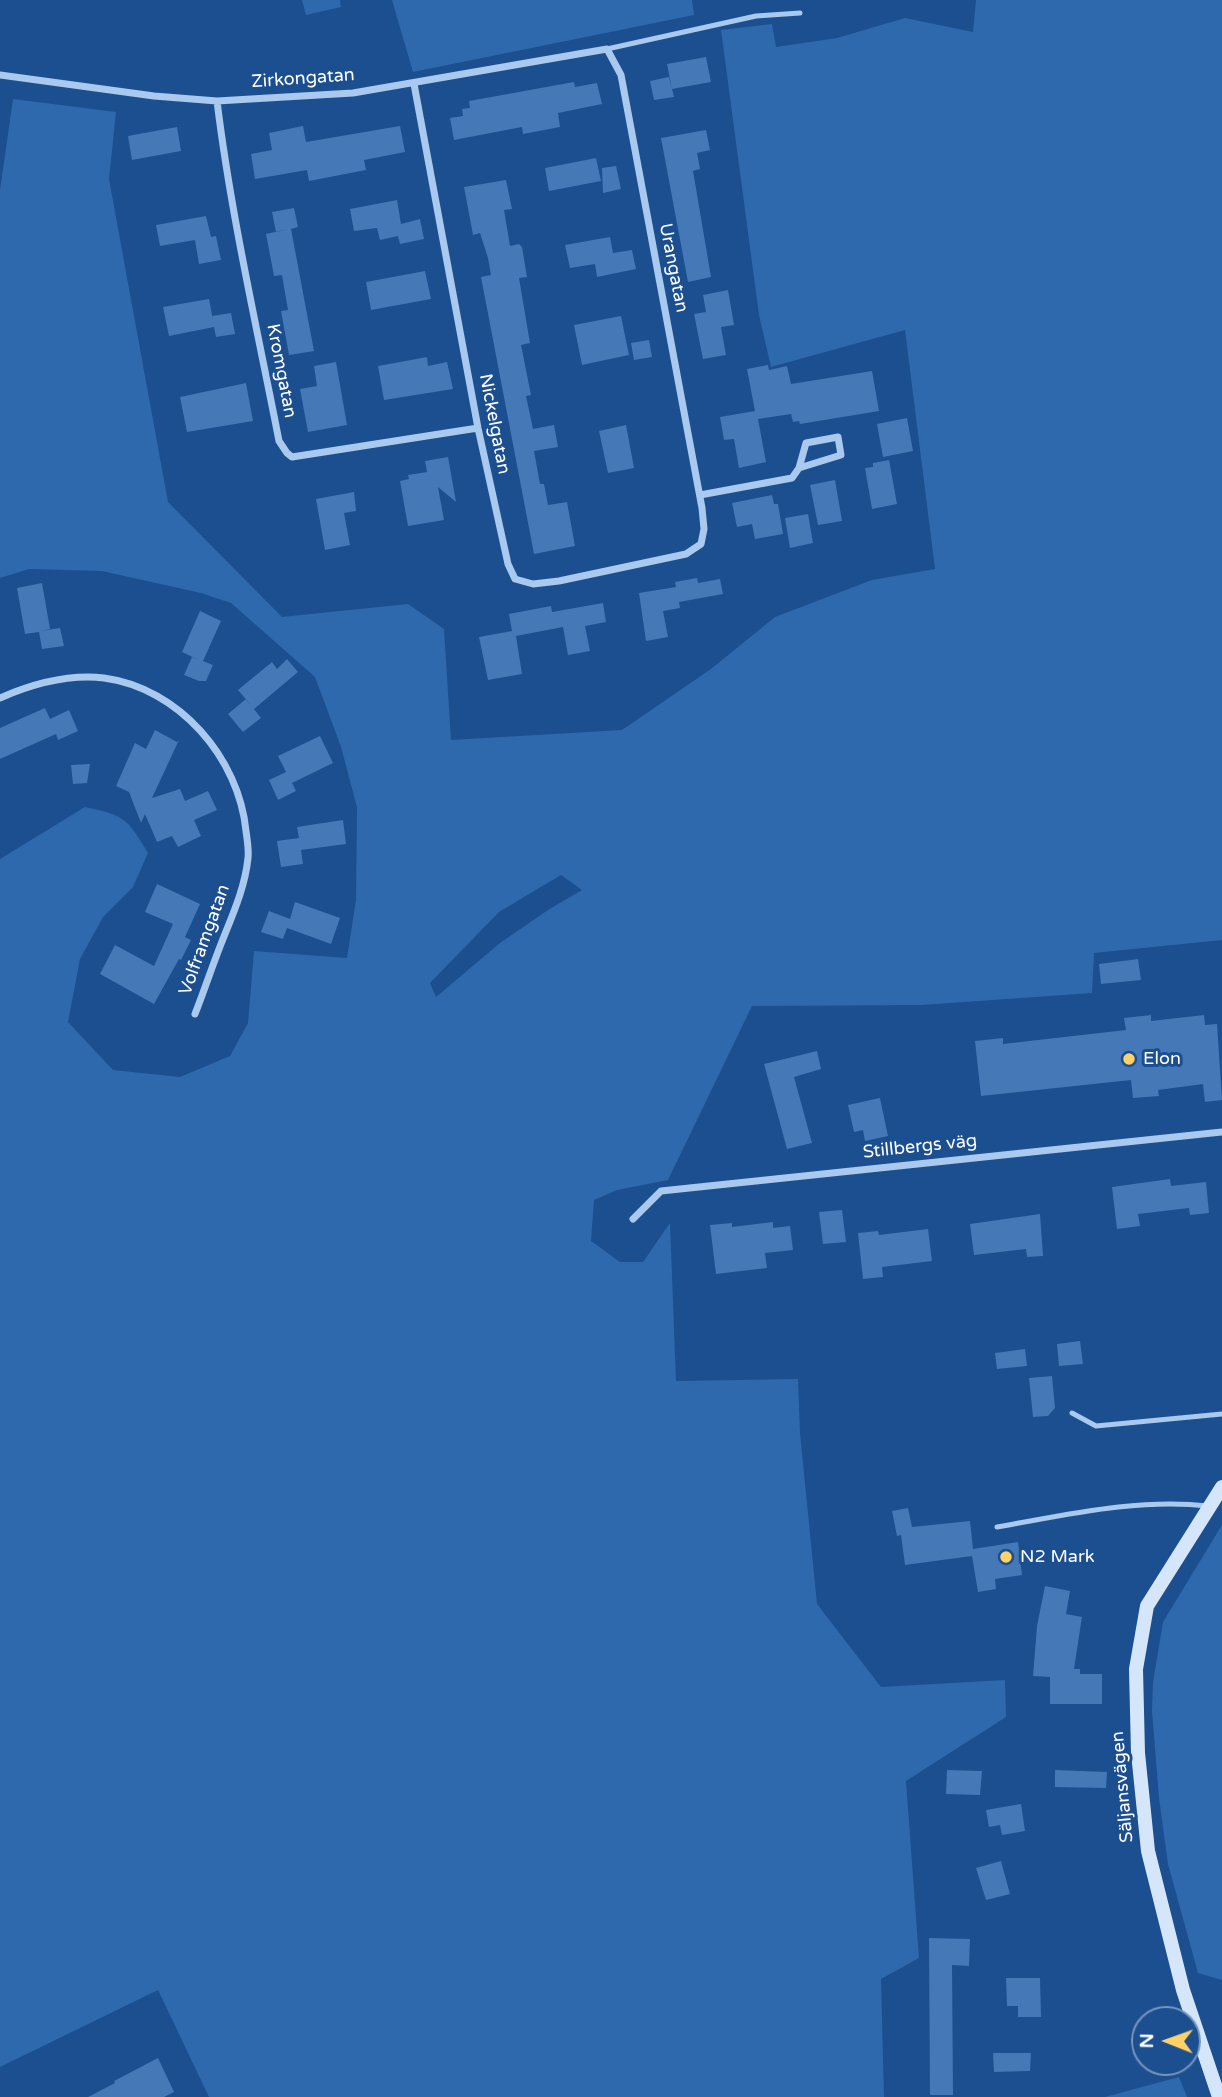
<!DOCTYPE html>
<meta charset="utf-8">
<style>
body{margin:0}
#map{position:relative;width:1222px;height:2097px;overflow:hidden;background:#1b4f8f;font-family:"Varela Round",sans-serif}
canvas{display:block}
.north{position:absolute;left:1131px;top:2006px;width:70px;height:70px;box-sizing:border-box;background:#1b4f8f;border:2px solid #7695bc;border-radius:50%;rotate:271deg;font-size:19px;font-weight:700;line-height:28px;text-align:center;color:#fff}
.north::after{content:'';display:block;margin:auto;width:24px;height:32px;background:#ffd166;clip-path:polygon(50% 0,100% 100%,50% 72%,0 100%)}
</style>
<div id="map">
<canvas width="1222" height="2097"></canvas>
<div class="north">N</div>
</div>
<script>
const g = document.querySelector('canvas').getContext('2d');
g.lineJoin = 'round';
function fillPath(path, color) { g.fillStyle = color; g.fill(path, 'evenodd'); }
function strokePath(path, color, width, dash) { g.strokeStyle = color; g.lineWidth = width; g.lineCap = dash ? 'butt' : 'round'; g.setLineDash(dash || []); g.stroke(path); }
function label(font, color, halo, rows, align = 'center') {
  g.font = font + ' "Varela Round",sans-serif'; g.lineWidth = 6; g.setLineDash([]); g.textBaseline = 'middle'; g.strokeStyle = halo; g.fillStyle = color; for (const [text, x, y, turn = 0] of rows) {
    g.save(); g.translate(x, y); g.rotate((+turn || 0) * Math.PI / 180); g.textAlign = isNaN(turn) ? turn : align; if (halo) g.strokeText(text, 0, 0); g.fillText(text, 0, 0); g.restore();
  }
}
fillPath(new Path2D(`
 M302 0H340L341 7 306 15Z
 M392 0H692L694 15 413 72Z
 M976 0H1222V940L1094 953 1092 993 922 1005 752 1006 668 1180 617 1190 594 1200 591 1241 620 1262H643L670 1223 676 1381 798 1379 800 1433 817 1604 881 1687 1005 1680 1006 1717 906 1781 919 1958 881 1979 884 2097H209L158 1990 0 2067V859L85 807C124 815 128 819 148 853L133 887 103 917 80 959 68 1022 113 1070 180 1077 230 1056 248 1023 254 951 347 958 356 900 357 807 341 747 315 677 231 603 201 593 102 571 29 569 0 578V190L13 99 116 112 109 179 168 502 282 617 408 604 444 629 451 740 622 730 711 669 775 617 872 580 935 569 905 330 771 367 759 315 721 30 772 24 776 47 837 38 905 18 973 32ZM561 875 582 890 548 910 500 943 436 997 430 983 499 912Z
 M1222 1525V1980L1198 1973 1168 1864 1159 1798 1152 1711 1153 1682 1163 1622Z
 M1179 2077 1187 2097H1105Z`), '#2e69ad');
fillPath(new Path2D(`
 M706 57 711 82 672 89 667 64Z
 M669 77 674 97 654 100 650 81Z
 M574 82 575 87 597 83 602 104 558 113 560 127 523 134 522 127 454 140 450 118 463 116 462 109 470 108 469 101Z
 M303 126 306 142 400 126 405 152 364 160 366 170 309 181 307 170 255 179 251 154 272 150 269 133Z
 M177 127 181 151 132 160 128 136Z
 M706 130 710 150 697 153 700 169 693 171 711 277 688 282 661 138Z
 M596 158 601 181 549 191 545 168Z
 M616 166 621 189 603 193 602 168Z
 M506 180 512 209 504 210 510 246 519 244 522 247 527 277 519 278 530 343 521 345 531 395 526 396 533 429 554 425 558 447 534 451 540 484H544L548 505 567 502 575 546 534 554 481 277 491 275 488 258 480 233 473 235 464 187Z
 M397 200 401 224 420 219 424 239 400 244 398 236 380 240 377 228 354 231 350 209Z
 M294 208 298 227 291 229 314 351 289 355 281 311 288 310 282 275 274 276 266 234 288 229 276 232 272 212Z
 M206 216 211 237 216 236 221 260 199 264 195 240 160 246 156 225Z
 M610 237 613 253 632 250 636 269 597 277 595 264 570 268 565 245Z
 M425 271 431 299 371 310 366 282Z
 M728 290 734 325 721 327 726 355 703 359 694 314 706 312 703 295Z
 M209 299 213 320 212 316 231 313 235 334 216 337 214 327 169 336 163 307Z
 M621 316 629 355 582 365 574 325Z
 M649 340 652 357 634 360 631 343Z
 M427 357 428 366 447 362 453 389 384 400 378 366Z
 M336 362 347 425 308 432 300 389 317 386 314 366Z
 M768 365 769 370 787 366 791 384 872 371 879 411 800 424 799 421 793 422 791 414 758 419 766 462 739 468 734 439 724 440 720 417 755 411 747 369Z
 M246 383 253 421 187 432 180 397Z
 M907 418 913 451 883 457 877 424Z
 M626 425 634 468 608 473 599 431Z
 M448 457 456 502 438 487 444 520 408 526 400 481 409 479 408 475 427 472 425 461Z
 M889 460 897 504 872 509 865 468 873 467V463Z
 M835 480 842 521 818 525 810 485Z
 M354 492 356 511 344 513 350 545 325 550 316 499Z
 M772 495 774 504H778L783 534 755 539 752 524 737 527 732 503Z
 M808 514 813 543 790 548 785 518Z
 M697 578 698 583 720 579 723 594 679 602 680 608 663 611 668 637 646 641 639 593 676 587 675 582Z
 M42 583 50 629 40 631 60 628 64 646 42 649 39 632 25 634 17 588Z
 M603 603 606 622 585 626 590 651 568 655 563 627 516 636 522 674 488 680 479 637 512 631 509 614 551 606 552 612Z
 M200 611 221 621 203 661 213 665 206 681H199L184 675 192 657 199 660 182 652Z
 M287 659 298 672 254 709 238 690 272 662 277 669Z
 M246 699 261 718 243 732 228 714Z
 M45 708 50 719 69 710 78 731 58 740 56 734 0 759V728Z
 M155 730 177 742 179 740 152 798 180 789 185 801 208 791 217 810 194 820 201 836 178 847 172 836 157 842 145 814 141 823 129 792 116 786 135 743 146 749Z
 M320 736 333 763 292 783 296 791 278 800 269 780 286 772 278 756Z
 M90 764 87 783 73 784 71 765Z
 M343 820 346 844 301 850 303 864 281 867 277 841 299 838 297 827Z
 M157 884 200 904 185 937 191 940 181 960 179 959 154 1004 100 974 115 945 154 966 173 924 145 912Z
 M295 902 340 918 331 944 287 928 283 939 261 932 269 911 290 919Z
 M1138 959 1141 980 1101 984 1099 964Z
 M1151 1015V1021L1204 1015 1205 1025 1217 1024 1222 1100 1205 1102 1203 1084 1158 1090 1159 1096 1133 1098 1131 1080 981 1096 975 1041 1003 1038V1044L1126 1030 1124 1018Z
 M817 1051 821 1069 794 1077 812 1143 787 1149 764 1064Z
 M880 1098 888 1136 865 1141 863 1130 854 1132 848 1105Z
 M1170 1179 1171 1186 1206 1182 1209 1213 1190 1215 1189 1208 1138 1214 1140 1226 1117 1229 1112 1187Z
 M842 1210 846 1242 823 1244 819 1212Z
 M1040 1214 1043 1256 1027 1257 1026 1249 974 1255 970 1224Z
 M773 1222V1228L790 1226 793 1250 765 1253 767 1268 716 1274 710 1225 732 1223V1227Z
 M928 1229 932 1261 882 1267 883 1277 863 1279 858 1233 878 1231 879 1235Z
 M1080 1341 1083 1364 1059 1366 1057 1344Z
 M1025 1349 1027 1366 997 1369 995 1353Z
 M1052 1376 1055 1408 1048 1416 1033 1417 1029 1378Z
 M908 1508 912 1527 970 1521 973 1549 1018 1542 1022 1575 995 1579 996 1589 978 1592 972 1556 905 1565 901 1535 897 1536 892 1511Z
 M1045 1586 1070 1591 1066 1614 1082 1617 1074 1669H1080V1674H1102V1704H1050V1677L1033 1676 1037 1626Z
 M947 1770 982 1771 980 1795 946 1794Z
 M1055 1770 1107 1772 1106 1788 1055 1787Z
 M1021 1804 1025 1831 1002 1835 1000 1825 989 1827 986 1810Z
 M1001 1861 1010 1894 986 1900 976 1868Z
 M929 1938 970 1939 969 1966 952 1965 953 2095H930Z
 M1006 1978H1040L1041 2017H1018V2006H1007Z
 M993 2053H1031L1030 2071 994 2072Z
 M158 2058 174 2092 164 2097H88L115 2083 114 2081Z`), '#4478b7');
strokePath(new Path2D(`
 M607 49 756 16 800 13
 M1072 1413 1096 1426 1222 1414
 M997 1527C1066 1515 1138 1498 1208 1506`), '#a9c9ee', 5);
strokePath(new Path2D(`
 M0 75 154 96 217 101 353 93 607 49 621 75 702 508 704 529 701 544 686 554 559 581 533 584 515 579 508 564 478 428 414 84
 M217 101C231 215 257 328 279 441L287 453 292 457 478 428
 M700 495 792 478 799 468 841 455 838 437 806 443 799 468
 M0 698C32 684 69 674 104 678 179 688 239 758 246 831 247 839 249 849 248 858 245 888 232 916 221 944 212 967 204 991 195 1014
 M633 1219 661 1191 1222 1132`), '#a9c9ee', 7);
strokePath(new Path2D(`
 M1219 2097 1183 1990 1148 1851 1138 1753 1136 1669 1147 1606 1222 1487`), '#d6e6fa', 14);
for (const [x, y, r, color] of [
 [1129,1059,7,"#ffd166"],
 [1006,1557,7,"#ffd166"]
]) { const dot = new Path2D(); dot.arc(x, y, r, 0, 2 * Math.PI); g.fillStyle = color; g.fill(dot); strokePath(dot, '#1b4f8f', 2.5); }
label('18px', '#fff', '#1b4f8f', [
 ["Zirkongatan",303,79,-4],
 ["Urangatan",673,268,79],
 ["Kromgatan",281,371,79],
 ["Nickelgatan",494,424,79],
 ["Volframgatan",205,940,-70],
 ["Stillbergs väg",920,1147,-6],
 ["Säljansvägen",1123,1787,-95]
]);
label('18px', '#fff', '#1b4f8f', [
 ["Elon",1143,1059],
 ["N2 Mark",1020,1557]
], 'left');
</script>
